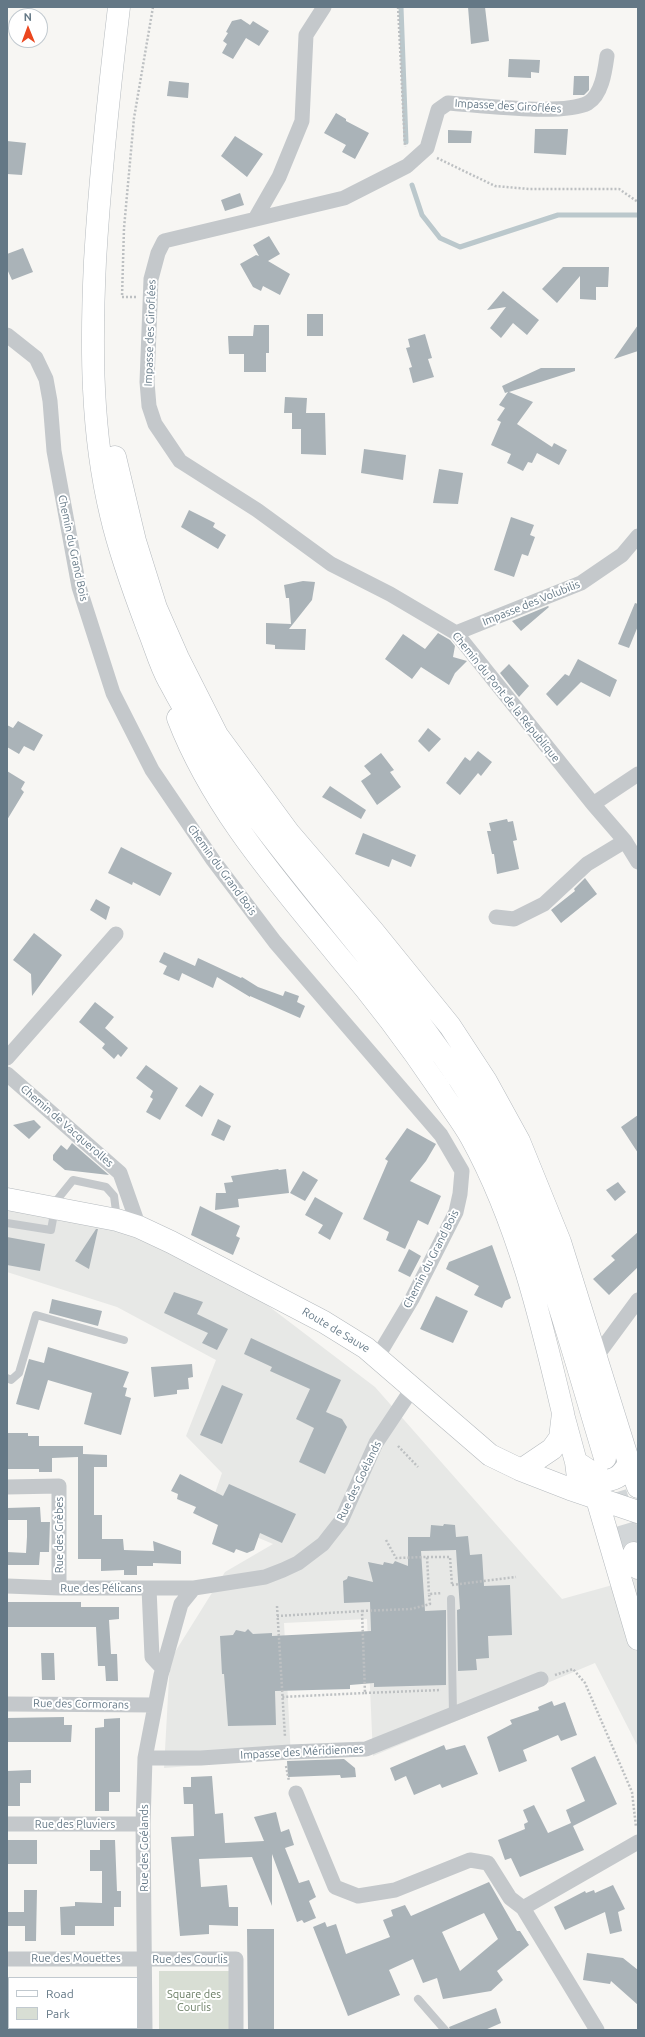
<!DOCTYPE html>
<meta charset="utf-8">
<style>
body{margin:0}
#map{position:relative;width:645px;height:2037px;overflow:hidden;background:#f7f6f3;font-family:Ubuntu,sans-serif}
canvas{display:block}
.frame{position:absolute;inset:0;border:8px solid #647886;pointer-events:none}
.legend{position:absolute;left:8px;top:1977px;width:130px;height:52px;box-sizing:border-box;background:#fff;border:1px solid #c1c9cf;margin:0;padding:5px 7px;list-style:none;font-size:12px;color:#647886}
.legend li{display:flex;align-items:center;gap:8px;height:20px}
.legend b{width:20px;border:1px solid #c1c9cf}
.north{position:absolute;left:8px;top:8px;width:40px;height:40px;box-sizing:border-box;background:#fff;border:1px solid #c1c9cf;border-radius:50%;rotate:359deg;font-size:11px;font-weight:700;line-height:16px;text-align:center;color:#647886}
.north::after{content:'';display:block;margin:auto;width:14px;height:18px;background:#eb461e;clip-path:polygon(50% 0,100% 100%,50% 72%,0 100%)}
</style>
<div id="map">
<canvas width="645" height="2037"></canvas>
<div class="frame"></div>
<ul class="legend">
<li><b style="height:5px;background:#fff"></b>Road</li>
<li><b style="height:11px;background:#d8ded4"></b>Park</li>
</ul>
<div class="north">N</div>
</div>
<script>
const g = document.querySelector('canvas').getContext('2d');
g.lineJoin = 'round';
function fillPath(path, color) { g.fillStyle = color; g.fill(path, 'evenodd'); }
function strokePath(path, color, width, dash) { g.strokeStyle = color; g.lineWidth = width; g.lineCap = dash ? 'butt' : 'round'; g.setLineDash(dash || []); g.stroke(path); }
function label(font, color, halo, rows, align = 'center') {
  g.font = font + ' Ubuntu,sans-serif'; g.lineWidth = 4; g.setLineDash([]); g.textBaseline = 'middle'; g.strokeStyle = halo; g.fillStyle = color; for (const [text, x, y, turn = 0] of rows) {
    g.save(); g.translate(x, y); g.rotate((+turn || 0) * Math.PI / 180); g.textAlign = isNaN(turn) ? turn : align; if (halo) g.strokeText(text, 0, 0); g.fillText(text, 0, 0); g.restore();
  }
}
fillPath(new Path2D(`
 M7 1205 175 1235 375 1387 562 1599 638 1578V1747L595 1663 373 1756 367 1619 284 1623 291 1758 164 1768 170 1660 225 1572 273 1544 207 1516 222 1473 186 1436 216 1360 117 1307 7 1272Z`), '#e7e8e6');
fillPath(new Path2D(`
 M159 1971H229V2030H159Z`), '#d8ded4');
strokePath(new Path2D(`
 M401 7 406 142
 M412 185 422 215 440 238 460 247 558 215H638`), '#bbc8cc', 5);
fillPath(new Path2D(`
 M468 7H485L489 41 471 44Z
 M241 19 250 25 253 21 269 31 259 46 246 38 233 59 222 53 227 44 223 41 228 33 226 32 232 21Z
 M509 59 540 60 539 73 531 72V78L508 77Z
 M574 76H589V90L584 95H573Z
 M169 81 189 83 188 98 167 96Z
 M336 113 346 119V121L369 133 355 159 342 152 346 145 324 133Z
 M535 129H568L566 155 534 153Z
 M448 130 472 131 471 143H448Z
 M235 136 263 154 247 177 221 156Z
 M7 141 26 143 22 175 7 174Z
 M240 193 244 205 225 211 221 200Z
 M269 236 280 254 268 261 290 274 280 295 263 286 261 291 253 287 240 264 256 255 259 256 253 245Z
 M23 248 33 272 12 280 7 269V254Z
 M563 267H609L608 287H596V300L580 299V276L557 303 542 289Z
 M503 291 539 320 527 335 513 323 501 338 490 328 506 307 487 310Z
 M307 314H323V336H307Z
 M254 325H269V353H266V372H244V354H229L228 336H253Z
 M638 325V351L614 359Z
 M425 334 432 358 428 359 434 377 413 383 409 368 412 367 406 348 410 347 408 339Z
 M541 368H575V371L509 392 533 402 517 424 552 447 554 443 567 450 559 465 537 453 532 463 528 462 523 471 507 463 511 454 491 445 501 422 497 420 505 408 499 405 508 392 505 393 502 386Z
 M285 397 307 398 306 413H325L326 455 301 454V429H292V413H284Z
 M364 449 406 455 403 480 361 473Z
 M439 469 463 473 458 504 433 503Z
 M189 510 215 523 213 527 226 535 218 549 181 527Z
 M511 517 534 525 530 535 535 537 528 556 522 554 514 577 494 570Z
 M303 581 315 582 312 600 289 629H306L305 650 275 649V645L266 644V623L291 624 289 598H286L284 585Z
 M635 603 638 604V626L629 648 618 644Z
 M548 606 549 607 521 631 512 621Z
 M438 633 450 640 455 646 453 657 467 661 455 673 449 685 421 667 412 679 385 659 403 634 425 649Z
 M578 659 617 680 610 697 581 682 557 706 546 694 565 674 569 676Z
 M509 664 529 686 519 697 500 673Z
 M18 721 43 735 34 751 24 746 19 754 7 747V725L13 728Z
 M428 728 441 739 429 752 418 741Z
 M478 751 492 762 481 776 478 773 460 795 446 783 465 757 470 761Z
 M381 753 394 770 390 772 401 787 377 805 361 781 371 774 364 766Z
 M7 771 25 782 21 789 24 792 7 820Z
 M330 786 366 810 361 819 322 797Z
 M507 819 508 822 513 821 517 840 513 841 519 869 497 874 494 854H492L487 831H491L489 823Z
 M363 833 416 855 411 867 392 859 389 867 355 854Z
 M121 847 172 873 160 896 133 882 132 885 108 873Z
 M585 878 597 894 561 923 551 910 575 891 574 889Z
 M96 899 110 907 106 920 90 910Z
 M34 933 62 955 32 996 31 974 13 960Z
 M164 952 195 966 198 958 241 978 242 977 258 987 283 996 285 991 299 996 297 1002 305 1006 300 1018 250 996V997L217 977 213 988 182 973 179 981 163 974 167 966 159 962Z
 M95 1002 114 1017 105 1028 128 1048 121 1057 118 1054 114 1059 102 1048 105 1044 79 1022Z
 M146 1065 178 1088 160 1120 146 1112 153 1099 150 1097 153 1091 136 1078Z
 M200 1085 214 1094 202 1117 185 1106Z
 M638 1115V1153L621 1127Z
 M218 1119 231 1126 224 1141 211 1135Z
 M34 1120 41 1127 29 1139 13 1125Z
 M407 1128 436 1144 426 1161 410 1181 441 1196 428 1225 418 1220 405 1249 386 1240 389 1232 363 1219 388 1161 385 1159Z
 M72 1143 109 1175 65 1170 53 1160V1155L61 1145 67 1150Z
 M278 1169 279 1170 286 1169 289 1193 238 1199 239 1207 215 1210 216 1193H226L224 1183 233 1182 231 1176Z
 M303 1171 318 1180 305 1201 290 1193Z
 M618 1182 626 1192 615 1201 606 1190Z
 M315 1197 343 1213 330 1240 318 1233 323 1225 305 1215Z
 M200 1206 240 1226 236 1236 240 1238 233 1255 191 1235Z
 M96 1229H98L89 1269 75 1261Z
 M638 1232V1267L609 1295 593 1279 615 1260 611 1256Z
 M7 1237 45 1244 40 1271 7 1265Z
 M492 1245 511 1298 505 1301 502 1308 474 1295 479 1286 446 1269 449 1262Z
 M409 1249 421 1256 410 1277 398 1271Z
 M174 1292 203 1302 197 1314 228 1329 217 1350 202 1343 208 1333 164 1313Z
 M436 1296 468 1311 453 1343 420 1329Z
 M52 1299 102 1311 98 1326 49 1313Z
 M251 1338 341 1380 326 1412 342 1419 347 1427 325 1474 299 1462 314 1428 296 1419 310 1389 270 1371 272 1367 244 1354Z
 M48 1347 129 1372 123 1387 127 1388 125 1396 131 1398 121 1435 84 1424 92 1393 48 1380 39 1410 16 1404 29 1359 44 1363Z
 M192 1364 193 1377 188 1378 189 1389 177 1390V1394L154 1397 151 1367Z
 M222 1385 243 1394 222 1444 200 1435Z
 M7 1433H28V1436H39V1446H83V1454L107 1455V1467H94V1515H102V1539H123L124 1550 154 1551 153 1541 181 1551V1564L153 1563V1566H137V1575H124V1570L101 1571V1559H78V1457L52 1458V1472H39V1469H7Z
 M180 1474 223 1496 229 1484 296 1514 282 1543 260 1533 254 1550 247 1553 236 1549 234 1553 212 1544 218 1525 193 1513 196 1507 177 1499 178 1494 171 1491Z
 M40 1507 41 1522H50L49 1552H40L39 1565H7V1552L26 1553 27 1537V1520H7V1508Z
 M444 1524 455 1525 456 1537 468 1536 470 1555 482 1554 484 1586 510 1585 512 1635 488 1636 489 1658 476 1659 477 1670 458 1671 457 1610 460 1609 456 1550 421 1551 425 1611 446 1610V1685L374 1687V1683L350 1685V1689L275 1691 276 1725 228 1726 224 1674H222L220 1636 233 1635 236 1630 245 1632 248 1629 253 1634 272 1633V1636L371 1631 370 1602 344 1603 343 1581 347 1579 348 1576 373 1582 368 1562 383 1565 384 1562 393 1564 395 1561 408 1566V1537H430L431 1525 443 1526Z
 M7 1602H81V1607H119V1619L109 1620 111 1654H117L118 1681H106L105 1666H98L96 1627H8Z
 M41 1653H54L55 1680H42Z
 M552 1701 554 1706 565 1702 577 1735 561 1741 558 1735 523 1750 527 1761 499 1772 487 1737 512 1724 510 1720 539 1710 538 1707Z
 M64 1717V1725H72L71 1742H7V1718Z
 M120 1718V1792H109V1811H95V1728L104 1727V1719Z
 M444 1745 446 1750 465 1745 478 1774 442 1788 440 1784 414 1795 406 1776 395 1781 390 1768Z
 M595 1756 617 1804 573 1826 584 1850 520 1877 511 1858 505 1860 498 1840 525 1829 524 1824 528 1822 523 1810 534 1805 548 1833 571 1823 566 1810 585 1801 571 1768Z
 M344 1759 355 1768 356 1777 341 1778 340 1775 288 1777 287 1761Z
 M31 1770V1783H20V1806H8L7 1771Z
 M212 1776 215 1814 223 1813 225 1843 264 1841 254 1817 276 1812 281 1832 289 1829 294 1845 285 1848 299 1883 309 1880 316 1897 309 1901 316 1918 304 1923 302 1920 297 1922 272 1854V1906L252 1857 199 1859 201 1887 227 1885 229 1907H238V1926L209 1925V1934L180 1936 171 1837 194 1836 193 1804H184L183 1787H191V1777Z
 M7 1840H37V1864H7Z
 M100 1840H115L117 1891H121V1907H114V1926H75V1935H61L60 1907 75 1906V1902L102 1903V1871H90V1850H100Z
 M489 1882 517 1931H520L529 1945 497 1971 503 1980 491 1991 443 1999 437 1978 423 1983 413 1959 389 1970 400 1995 348 2016 313 1927 325 1922 327 1927 336 1924 346 1954 390 1937 383 1920 393 1916 391 1910 405 1905 411 1916ZM484 1913 498 1939 460 1971 442 1932Z
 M613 1885 625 1909 618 1912 622 1931 610 1934 605 1912 565 1930 554 1907 585 1891 586 1893 594 1890 595 1893Z
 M24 1890H37L36 1941H25V1926H7V1912H24Z
 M247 1929H274V2030H248Z
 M587 1953 623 1958 638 1970V2005L611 1981 610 1984 583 1980Z
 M496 2008 501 2023 485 2030H450L449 2027Z`), '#aab3b8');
strokePath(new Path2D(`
 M606 1461 634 1553`), '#d2d6d8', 22, [22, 11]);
const primary = new Path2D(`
 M119 7C109 92 100 176 95 261 91 346 91 432 111 515 120 554 134 592 148 629 155 646 160 665 169 681 250 835 380 954 473 1100 492 1129 506 1161 519 1193 554 1279 578 1369 605 1458
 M115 457 135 541 156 608 178 658 217 735 289 833 373 931 450 1026 486 1081 519 1141 560 1242 629 1463 638 1487
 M178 718C213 809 279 883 340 958 376 1000 409 1044 440 1090 450 1106 462 1121 471 1137 518 1222 541 1320 563 1413L560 1438 552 1449 521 1470
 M7 1199 117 1220 139 1227 171 1242 324 1322 366 1348 490 1455 521 1470 570 1489 638 1512
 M564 1418 576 1462 578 1478 597 1499 638 1639
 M576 1462 605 1481C617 1479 623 1475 629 1463
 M634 1553 638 1568`);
strokePath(primary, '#b5babe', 23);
strokePath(new Path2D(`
 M398 7 405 147
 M437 158 495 186 529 189H619L638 202
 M136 297H122L124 228 134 118 153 7
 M398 1446 418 1467
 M386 1540 396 1558 427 1557 429 1594
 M427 1557H450L452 1585
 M452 1585 516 1577
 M277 1606 285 1737
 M362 1611 411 1609 430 1604 429 1594 442 1593
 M277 1616 362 1611 365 1693 282 1697
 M555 1675 573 1669 585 1683 632 1792 636 1827
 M365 1693 441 1690
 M286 1766 289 1781`), '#bdc0c2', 2.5, [2, 2]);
strokePath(new Path2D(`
 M52 1206 73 1180 106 1187 114 1196 117 1219
 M7 1223 51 1230 55 1208
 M7 1378 11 1380 19 1373 36 1315 124 1340
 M451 1599 453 1714
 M418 1999 445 2030`), '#c4c8cb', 8);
strokePath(new Path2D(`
 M607 56C605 70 602 95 588 103 563 116 479 105 448 103L438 110 427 148 407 166 344 198 164 241 158 253 151 279 147 382 149 406 155 424 180 461 257 510 331 564 390 594 456 633 593 804 625 841 638 862
 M255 219 279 177 302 121 306 35 324 7
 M7 335 36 358 46 379 50 401 54 451 79 587 113 693 152 770 213 860 275 942 441 1135 462 1171 460 1194 456 1212 412 1299 378 1356
 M456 633 581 583 622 555 638 536
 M593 804 638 774
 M496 917 514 919 544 904 587 864 625 841
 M7 1058 116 934
 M7 1074 120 1173 139 1227
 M596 1357 638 1300
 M7 1487 59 1486V1588
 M7 1586 59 1588H194
 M149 1588 152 1657 163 1669
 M7 1704 155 1705
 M145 1758H201L290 1752 366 1749 541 1679
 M296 1793 335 1887 358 1896 395 1890 470 1860 488 1863 510 1898 523 1908 597 2030
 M7 1824H143
 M523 1908 638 1842
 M7 1959H236V2030
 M145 2030 143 1824 145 1758 161 1675 181 1604 194 1588 265 1577 283 1570 298 1563 323 1544 341 1521 376 1443 412 1389`), '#c4c8cb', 15);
strokePath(primary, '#fff', 22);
label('11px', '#647886', '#fff', [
 ["Impasse des Giroflées",508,106,3],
 ["Impasse des Giroflées",150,333,-88],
 ["Chemin du Grand Bois",73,548,78],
 ["Impasse des Volubilis",531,603,-22],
 ["Chemin du Pont de la République",506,697,51],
 ["Chemin du Grand Bois",222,870,54],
 ["Chemin de Vacquerolles",67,1126,41],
 ["Chemin du Grand Bois",431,1259,-63],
 ["Route de Sauve",336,1330,31],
 ["Rue des Goélands",359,1481,-64],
 ["Rue des Grèbes",59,1535,-90],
 ["Rue des Pélicans",101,1588],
 ["Rue des Cormorans",81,1704,1],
 ["Impasse des Méridiennes",302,1752,-3],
 ["Rue des Pluviers",75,1824],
 ["Rue des Goélands",144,1848,-90],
 ["Rue des Mouettes",76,1958],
 ["Rue des Courlis",190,1959]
]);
label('11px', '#697c63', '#fff', [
 ["Square des",194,1994],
 ["Courlis",194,2007]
]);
</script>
